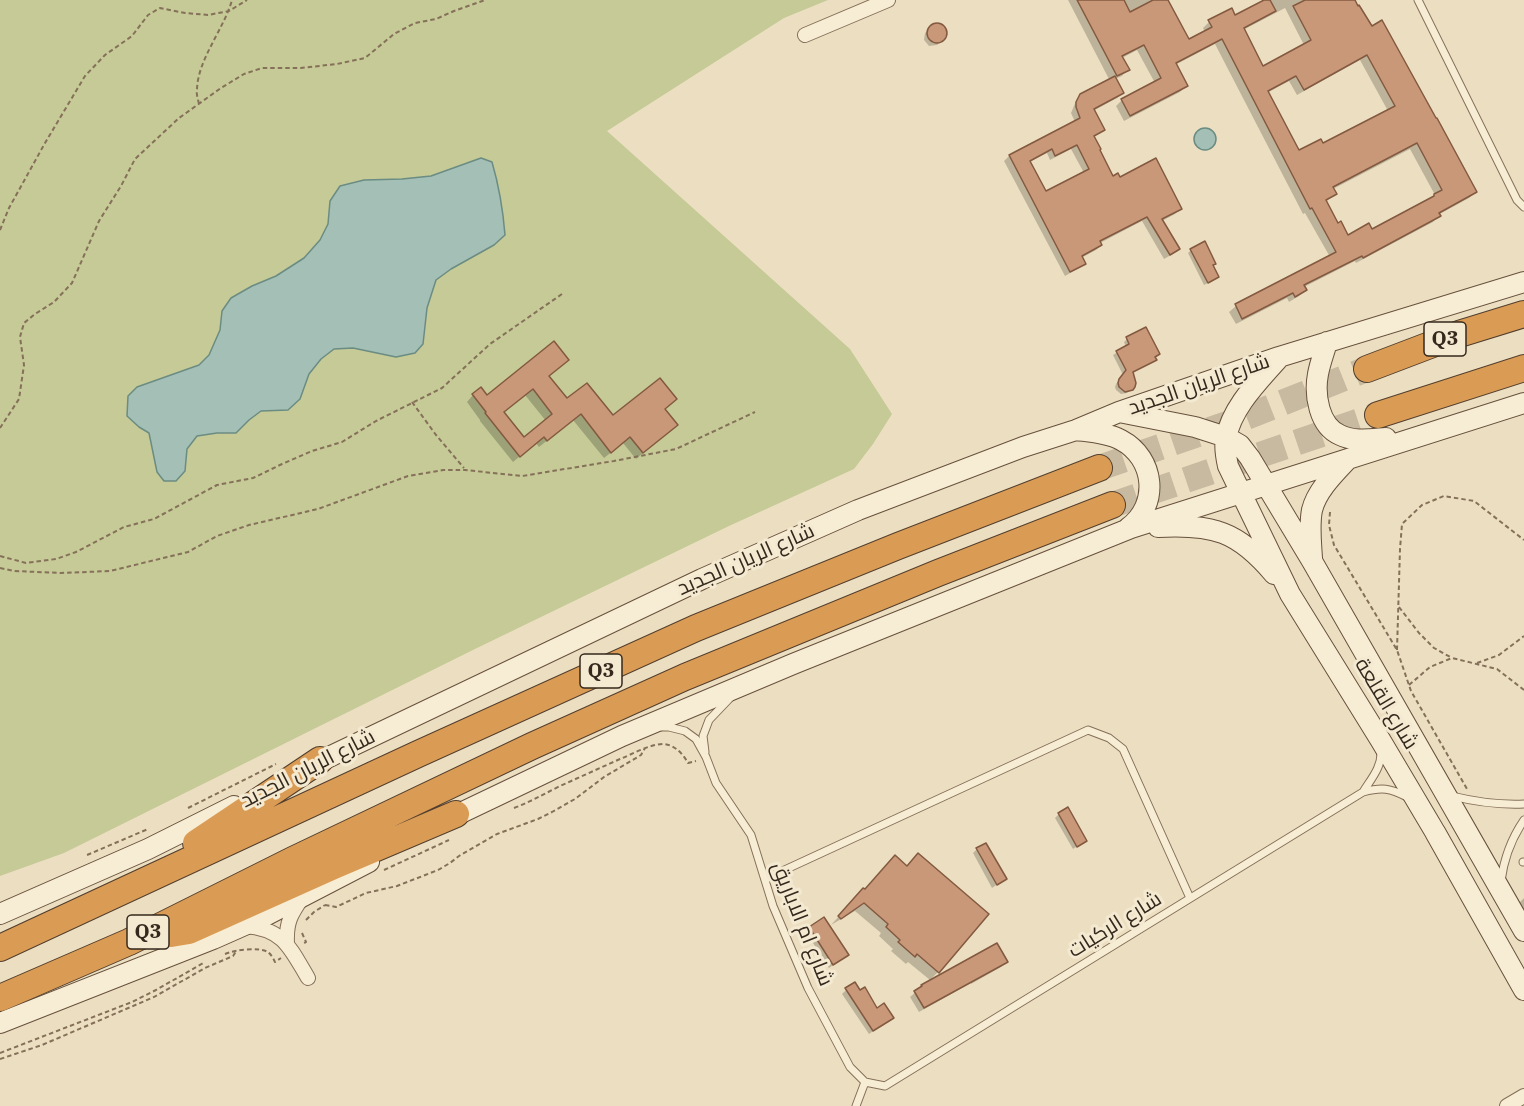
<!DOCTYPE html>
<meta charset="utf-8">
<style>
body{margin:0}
canvas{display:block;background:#ecdfc1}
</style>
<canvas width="1524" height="1106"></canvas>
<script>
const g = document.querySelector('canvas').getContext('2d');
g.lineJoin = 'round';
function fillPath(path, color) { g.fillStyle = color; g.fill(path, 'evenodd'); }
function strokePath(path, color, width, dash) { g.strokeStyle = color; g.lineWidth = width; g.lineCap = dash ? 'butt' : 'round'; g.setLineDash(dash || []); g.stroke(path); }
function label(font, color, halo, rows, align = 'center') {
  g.font = font + ' "IBM Plex Serif",Cairo,serif'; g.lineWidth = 6; g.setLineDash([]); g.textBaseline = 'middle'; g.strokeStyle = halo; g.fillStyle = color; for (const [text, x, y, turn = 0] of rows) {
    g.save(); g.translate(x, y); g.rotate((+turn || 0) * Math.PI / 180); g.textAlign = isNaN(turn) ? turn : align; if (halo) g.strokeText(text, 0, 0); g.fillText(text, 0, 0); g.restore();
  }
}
fillPath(new Path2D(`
 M0 0H828L784 18 607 131 850 349 892 414 873 444 854 469 729 526 477 648 64 853 0 876Z`), '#c5ca96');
const water = new Path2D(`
 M1194 139a11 11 0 1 1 22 0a11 11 0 1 1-22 0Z
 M481 158 492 162C499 186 503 210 505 235L494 245 451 269 436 280 427 308 423 344 415 353 396 357 353 348 334 349 321 359 309 374 300 399 288 410 261 411 249 420 236 433H217L197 436 187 449 185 471 176 481H164L157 472 149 433 139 427 127 416 128 396 137 387 199 365 209 355 220 330 222 311 231 298 252 286 276 276 304 258 320 240 328 224 330 201 340 186 364 180 402 179 431 176Z`);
fillPath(water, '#a4bfb6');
strokePath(water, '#6b8c83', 1.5);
fillPath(new Path2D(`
 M1068 0H1166L1188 41 1205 32 1203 28 1209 22 1234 17 1268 0H1353L1476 192 1469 198 1438 215 1433 222 1356 263 1355 261 1304 287 1305 290 1299 296 1289 302 1287 298 1236 324 1229 312 1236 306 1330 257 1305 213 1303 214 1215 44 1175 65 1186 86 1180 92 1124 121 1116 106 1122 100 1155 83 1137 50 1122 58 1128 69 1122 76 1115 79 1122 93 1117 98 1093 111 1103 130 1094 137 1098 150 1113 178 1120 179 1180 208 1175 214 1162 221 1178 249 1173 254 1164 259 1142 221 1100 243 1101 245 1096 250 1081 258 1084 263 1079 268 1065 276 1004 161 1009 156 1075 122 1071 113 1076 101 1081 96 1110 81ZM1285 8 1304 45 1263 68 1243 30ZM1360 60 1388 111 1323 145 1298 152 1267 93 1289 81 1297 95ZM1071 149 1084 173 1045 193 1029 162 1047 153 1050 160ZM1410 149 1435 195 1430 200 1371 231 1347 237 1337 225 1325 202 1336 194 1333 189Z
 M936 25 943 27 945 30 944 38 937 45 929 46 924 40 925 33Z
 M1191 250 1212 266 1217 277 1214 280 1204 285 1188 253Z
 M1127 339 1158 354 1151 363 1132 373 1131 389 1127 393 1121 394 1116 390 1115 387 1116 384 1123 375 1113 355 1126 347 1124 342Z
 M548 376 567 401 613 417 675 399 664 410 676 425 636 459 623 443 604 458 573 420 539 447 536 443 513 462 480 421V420L467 402 473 395 487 397ZM525 395 546 421 523 439 502 413Z
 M1059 814 1085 841 1073 849 1055 818Z
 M977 849 1005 879 992 888 973 853Z
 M863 890 938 972 930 980 908 962 906 964 891 951 893 949 879 936 881 933 855 911 831 925Z
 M1524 898V912L1519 903Z
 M810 928 847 955 829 968 806 932Z
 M1006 962 1001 967 971 984V983L919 1012 910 997 918 990Z
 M846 990 877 1010 888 1021 869 1034 842 994Z`), '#0003');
const building = new Path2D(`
 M1077 0H1124L1130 12 1153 0H1168L1189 39 1212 27 1208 20 1232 8 1235 15 1264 0H1270L1276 11 1244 28 1263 66 1311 40 1293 6 1305 0H1355L1358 6 1359 5 1372 26 1382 20 1436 118H1437L1477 192 1439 213 1441 216 1363 258 1362 256 1304 285 1307 290 1295 297 1293 293 1242 319 1235 304 1336 252 1312 208 1310 209 1222 39 1176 63 1188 86 1130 116 1121 99 1161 78 1144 45 1122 56 1130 70 1117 76ZM1367 55 1395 106 1323 143 1321 139 1299 150 1268 91 1296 76 1304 90ZM1417 143 1442 190 1434 194V196L1372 229 1369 223 1348 235 1341 221 1338 223 1326 200 1337 194 1333 187Z
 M927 33a10 10 0 1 1 20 0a10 10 0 1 1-20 0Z
 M1115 76 1124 93 1094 109 1105 130 1094 136 1101 149 1100 150 1113 176 1118 173 1120 177 1156 158 1182 209 1162 219 1180 249 1170 255 1147 217 1100 241 1102 245 1082 256 1086 264 1070 272 1009 155 1080 118 1076 107V102L1080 94ZM1077 145 1089 169 1046 191 1030 161 1052 149 1055 156Z
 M1205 241 1216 264 1213 265 1219 277 1208 283 1190 249Z
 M1146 327 1160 354 1155 357 1157 360 1133 372 1136 383 1135 387 1133 390 1125 392 1119 387 1118 383 1119 379 1126 370 1116 351 1129 344 1126 337Z
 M554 341 569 360 549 376 567 398 587 383 613 415 660 378 677 399 665 409 678 425 643 453 630 437 611 453 581 414 547 441 544 437 520 457 485 413 486 412 472 394 481 387 487 395ZM533 389 552 414 524 437 504 412Z
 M1068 807 1087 841 1077 847 1058 813Z
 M986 843 1007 879 997 885 976 848Z
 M918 853 989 914 939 973 917 954 915 957 898 942 900 940 886 927 888 924 864 903 841 919 838 916 863 888 865 889 895 855 907 866Z
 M824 917 849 955 833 965 809 927Z
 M997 943 1008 962 924 1008 914 991 922 986 921 985Z
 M855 982 860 990 865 987 877 1008 884 1003 894 1018 873 1031 845 988Z`);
fillPath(building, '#c99878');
strokePath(building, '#835940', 1.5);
strokePath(new Path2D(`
 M1099 468 1239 420 1367 369
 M1112 505 1378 415`), '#c7baa0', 26, [26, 13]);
const lane = new Path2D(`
 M1418 0 1517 200 1524 207
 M662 727H669L685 731 696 739 706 757 716 783 751 835 773 906 808 988 850 1067 865 1082 885 1086 1363 792C1382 787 1390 788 1407 797
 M705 752 703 736 709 720 730 698
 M1363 792C1371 779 1382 767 1381 751
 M1452 796C1476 802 1500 805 1524 804
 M1523 862H1524
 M765 879 1088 730 1109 738 1123 749 1190 898
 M1501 881C1504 858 1511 839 1524 820
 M856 1106 865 1082`);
const street = new Path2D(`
 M805 35 888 0
 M245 926C284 929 290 948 308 978
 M287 943C286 922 291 914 302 898
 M1507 1106 1524 1096`);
const secondary = new Path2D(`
 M1327 342C1324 353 1320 363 1318 374 1314 395 1319 426 1340 435 1354 442 1371 439 1386 438
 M1278 359C1258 382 1232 407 1226 438 1224 447 1226 457 1228 466L1290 594 1381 741 1435 832 1524 990
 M1119 412 1195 427 1226 437 1240 445 1250 458 1312 561 1524 931
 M1076 430C1091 432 1108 433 1121 440 1155 458 1160 505 1128 528
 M1158 527C1213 524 1238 531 1274 574
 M1312 558C1311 542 1309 525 1312 510 1317 490 1335 473 1348 459
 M308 767 702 579 858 510 1023 447 1076 430 1119 412 1279 357 1524 282
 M444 821 622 736 793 664 1131 528 1524 403
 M0 914 148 849 234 806
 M0 1023 213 939 265 916 369 862`);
const highway = new Path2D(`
 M1367 369 1459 334 1524 314
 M1378 415 1524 368
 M196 843 320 760
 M171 934 189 931 334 866 456 814
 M0 948 418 754 696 628 898 546 1099 468
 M0 998 129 942 293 860 532 746 685 677 938 573 1112 505`);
strokePath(lane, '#857059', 9);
strokePath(street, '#857059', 16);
strokePath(secondary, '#67513d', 22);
strokePath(highway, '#533e2e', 28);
strokePath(new Path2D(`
 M199 104C198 99 196 94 197 89 198 59 224 29 232 0
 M0 230 9 208 45 143 85 76 105 55 132 36 148 15 160 8 185 13 208 15 229 11 247 0
 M412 402 436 435 464 468
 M0 428 19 399 24 365 20 337 24 323 35 314 54 302 72 283 99 221 121 186 135 159 179 118 221 88 244 74 262 68H301L337 64 365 58 394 34 415 23 436 19 454 11 485 0
 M1330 512 1329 525 1334 545 1397 650 1411 691 1467 789
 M0 556 26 563 56 559 76 552 124 527 154 519 217 485 253 478 282 464 312 451 342 442 376 421 442 388 490 344 562 294
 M0 568 14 571 61 573 110 571 188 552 217 536 249 525 318 509 408 476 443 470H465L522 476 614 461 676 449 755 412
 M1399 607 1419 633 1434 648 1452 658
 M1397 650 1400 549 1402 524 1422 505 1444 496 1474 501 1524 540
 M1477 663 1499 655 1524 636
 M1409 685 1430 667 1452 658 1497 669 1524 690
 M188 808 276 764
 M514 808C530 802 544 794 560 786 580 777 600 768 620 759 633 754 649 744 664 744 675 745 683 754 688 763L696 761
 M87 855 148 829
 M384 870 449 840
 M325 905 336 907 366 893 397 886 438 870 450 863 459 856 497 834 538 819 552 812 575 799 604 777 641 755 645 748
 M306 920 314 912 325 905
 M302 933 306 942 303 944
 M225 954C234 950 262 946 269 953 271 954 274 960 275 962L281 958
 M0 1053 132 1002 156 990 205 962
 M0 1059 42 1045 154 997 205 968 233 956 237 950`), '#857059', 2, [4.5, 3]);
strokePath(lane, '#f7ecd4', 7);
strokePath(street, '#f7ecd4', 14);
strokePath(secondary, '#f7ecd4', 20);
strokePath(highway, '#da9c54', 26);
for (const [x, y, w] of [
 [1445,339,42],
 [601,671,42],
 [148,932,42]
]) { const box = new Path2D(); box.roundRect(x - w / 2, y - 17, w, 34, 4.5); g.fillStyle = '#f4e9d1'; g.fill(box); strokePath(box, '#35281d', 1.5); }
label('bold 20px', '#35281d', null, [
 ["Q3",1445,339],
 ["Q3",601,671],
 ["Q3",148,932]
]);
label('21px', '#35281d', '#f4e9d1', [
 ["شارع الريان الجديد",1199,385,-19],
 ["شارع الريان الجديد",746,560,-24],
 ["شارع القلعة",1386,704,59],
 ["شارع الريان الجديد",308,769,-27],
 ["شارع ام الاباريق",802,924,68],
 ["شارع الركيات",1115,925,-32]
]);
</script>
